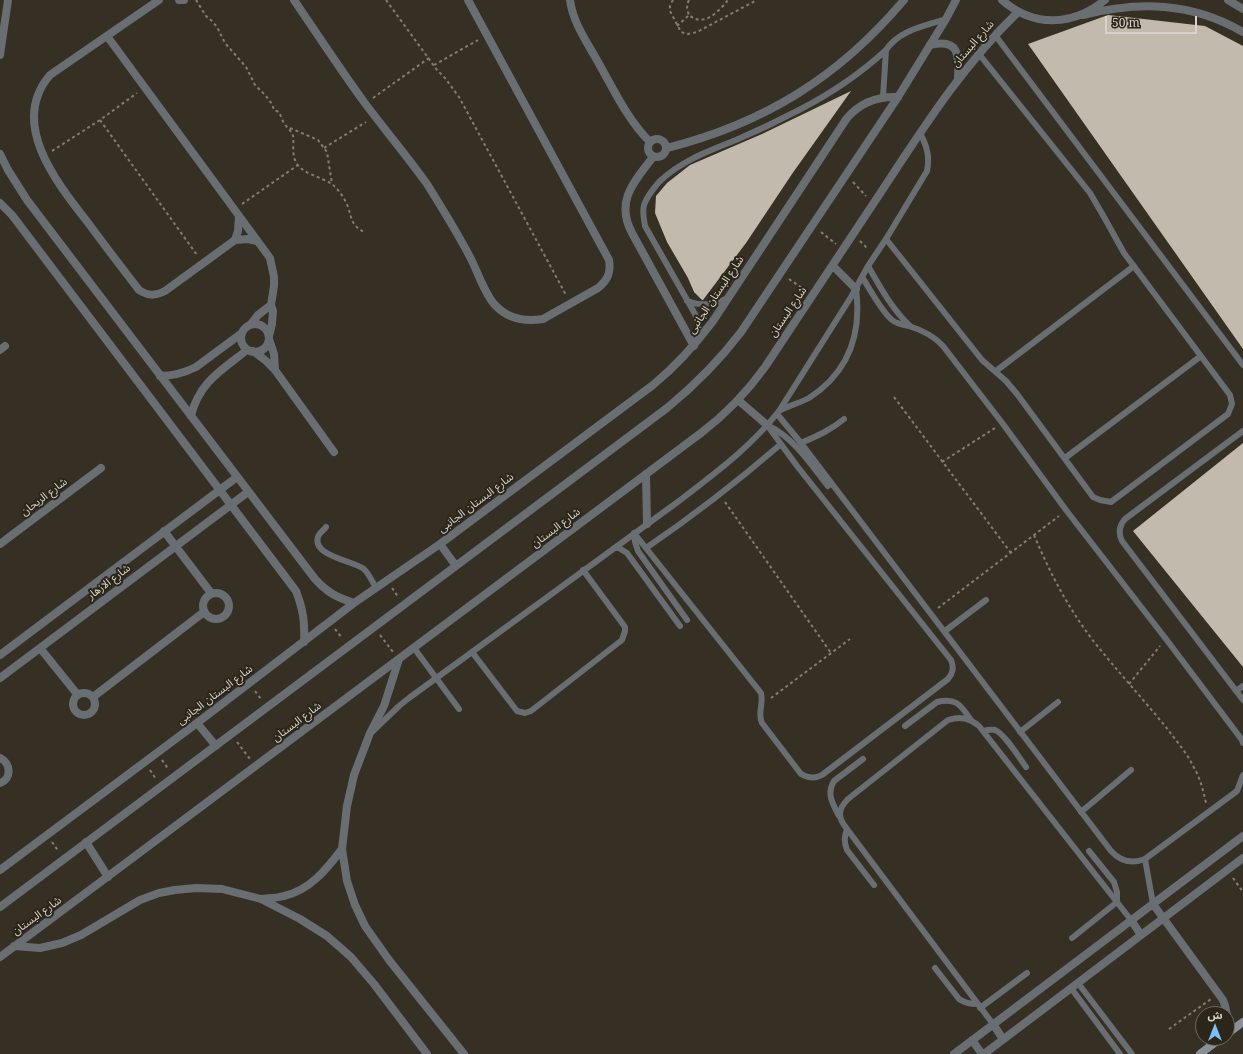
<!DOCTYPE html>
<meta charset="utf-8">
<style>
body{margin:0}
#map{position:relative;width:1243px;height:1054px;overflow:hidden;background:#352f24;font-family:"Noto Serif","Noto Sans Arabic",serif}
canvas{display:block}
.north{position:absolute;left:1195px;top:1006px;width:40px;height:40px;box-sizing:border-box;background:#2b251a;border:1px solid #706b61;border-radius:50%;rotate:0deg;font-size:11px;font-weight:700;line-height:16px;text-align:center;color:#d7d3cc}
.north::after{content:'';display:block;margin:auto;width:14px;height:18px;background:#7bbef8;clip-path:polygon(50% 0,100% 100%,50% 72%,0 100%)}
.scale{position:absolute;left:1105px;top:16px;width:92px;height:18px;box-sizing:border-box;border:2px solid #d7d3cc;border-top:0;padding-left:5px;font-size:12px;line-height:14px;white-space:nowrap;color:#d7d3cc;-webkit-text-stroke:3px #2b251a;paint-order:stroke}
</style>
<div id="map">
<canvas width="1243" height="1054"></canvas>
<div class="north">ش</div>
<div class="scale">50 m</div>
</div>
<script>
const g = document.querySelector('canvas').getContext('2d');
g.lineJoin = 'round';
function fillPath(path, color) { g.fillStyle = color; g.fill(path, 'evenodd'); }
function strokePath(path, color, width, dash) { g.strokeStyle = color; g.lineWidth = width; g.lineCap = dash ? 'butt' : 'round'; g.setLineDash(dash || []); g.stroke(path); }
function label(font, color, halo, rows, align = 'center') {
  g.font = font + ' "Noto Serif","Noto Sans Arabic",serif'; g.lineWidth = 4; g.setLineDash([]); g.textBaseline = 'middle'; g.strokeStyle = halo; g.fillStyle = color; for (const [text, x, y, turn = 0] of rows) {
    g.save(); g.translate(x, y); g.rotate((+turn || 0) * Math.PI / 180); g.textAlign = isNaN(turn) ? turn : align; if (halo) g.strokeText(text, 0, 0); g.fillText(text, 0, 0); g.restore();
  }
}
fillPath(new Path2D(`
 M1108 15 1205 26 1243 46V349L1028 44Z
 M851 91 792 174 746 243 703 300H702L694 292 688 278 667 242 655 213 656 196 667 183 690 165 762 134Z
 M1243 443V667L1133 531Z`), '#c2baac');
strokePath(new Path2D(`
 M196 0 206 16 212 21 217 27 225 43 246 67 255 85 266 96 272 104 274 110 279 112C281 116 282 120 284 123 287 128 291 130 293 136 294 143 292 153 295 160 301 175 322 176 333 185 339 190 345 199 348 207 352 219 351 225 364 232
 M386 0 437 70 445 78 459 97 566 295
 M673 0 670 5V11L681 32 688 34 697 32 757 0
 M689 0C686 6 687 10 689 15
 M677 26 689 15C704 28 719 11 728 0
 M434 65 478 40
 M373 98 429 58
 M100 120 197 255
 M290 128 318 140 327 152 332 184
 M324 148 366 122
 M52 151 100 120 137 93
 M853 182 866 196
 M242 204 298 165
 M821 232 836 244
 M860 241 868 249
 M789 279 805 290
 M894 397 1011 553
 M942 462 995 428
 M725 502 831 653
 M1034 535C1050 573 1069 610 1095 643 1119 673 1145 701 1169 731 1177 742 1187 753 1193 766 1200 777 1203 790 1206 803
 M392 588 399 598
 M938 608 1059 516
 M335 629 342 638
 M380 635 393 652
 M1129 684 1160 646
 M255 691 261 699
 M771 698 850 639
 M237 742 250 759
 M162 760 169 770
 M150 770 156 779
 M52 842 59 852
 M1233 878 1243 892
 M1169 1029 1211 999`), '#827d74', 2, [3, 3]);
strokePath(new Path2D(`
 M995 35 1243 365
 M883 97 886 50C899 30 925 26 946 19
 M886 239 982 360 1006 381 1017 394 1093 497 1100 500 1111 502 1228 414 1232 404 1230 395 1124 253 1104 217 1090 193 979 54
 M868 266C880 287 892 309 910 326
 M862 277C870 289 881 311 892 320 897 324 903 325 909 326 922 330 934 336 943 346L1003 424 1066 510 1166 639 1242 740 1243 743
 M687 301C701 306 714 306 727 298
 M701 337 700 329 695 314 645 226C644 219 642 212 644 205 647 196 653 189 659 182 681 161 708 151 736 140 757 131 778 121 799 110 830 94 860 74 886 50
 M996 371 1134 266
 M781 410C790 405 800 403 809 398 849 372 862 335 856 289
 M777 414 801 443 1111 851C1121 862 1132 864 1145 859L1237 791 1243 775
 M769 426C794 438 811 465 828 486
 M1243 431 1125 519C1119 526 1118 533 1122 541L1243 700
 M801 443C817 436 831 430 844 419
 M1065 458 1201 356
 M326 527C324 530 319 533 318 537 312 556 354 561 364 569 369 574 372 581 376 588
 M634 533 761 693C764 704 757 713 762 723L801 774C808 778 815 779 822 775L948 679C953 673 954 668 951 660L797 466 767 425
 M634 533 635 542 638 551 687 620
 M614 548H619L627 553 680 626
 M646 548C693 516 738 481 781 444
 M945 631 986 600
 M414 648 459 709
 M472 652 517 711 525 713 531 711 622 640 625 631V627L583 570
 M1236 691 1243 686
 M905 726 937 702C957 697 961 706 971 720
 M373 731 399 706 409 698 679 501C715 473 751 447 779 411L851 297 868 266 886 239 927 171C930 157 927 146 920 133
 M983 731C987 730 991 729 995 730 1004 733 1020 759 1026 767
 M1020 732 1058 702
 M1081 812 1131 770
 M839 816C833 804 826 794 834 781L863 759
 M847 829C844 837 844 842 847 850L874 885
 M1145 859 1153 904
 M1072 938 1117 902V892L1114 882 1089 851
 M935 968 959 999C965 1003 970 1004 977 1004
 M1078 983 1132 1054
 M1071 988 1120 1054
 M980 1008 1027 973
 M993 1024 847 829C838 818 837 810 848 799L948 720C961 716 969 718 979 726L1131 920`), '#696e73', 6);
strokePath(new Path2D(`
 M159 0 50 75C8 124 58 184 89 224 105 246 122 268 139 290 148 296 155 296 165 291L235 240 248 239 257 241
 M179 0H184
 M294 0C317 34 340 69 364 102 385 130 407 156 427 184 442 208 457 232 470 257 478 272 484 293 495 305 508 319 525 322 543 319L598 288C608 280 611 272 609 260L468 0
 M570 0C573 23 587 42 598 62 614 90 627 119 650 142
 M107 36 270 258 274 277V286L271 305 273 311 272 324 269 336
 M0 55 8 0
 M648 148a9 9 0 1 1 18 0a9 9 0 1 1-18 0Z
 M667 148C765 123 839 77 904 0
 M0 154 8 170 27 200 315 579C328 593 336 597 354 603
 M653 157C634 182 615 201 632 233L694 346
 M0 203 12 215 296 591C303 609 305 622 304 642
 M235 240 238 231 239 216
 M251 324 258 315 271 305
 M241 338a14 14 0 1 1 28 0a14 14 0 1 1-28 0Z
 M269 339 274 354 275 370
 M0 350 5 346
 M253 351 265 360 275 370 334 452
 M160 376C173 376 184 373 196 367L242 333
 M191 416C199 382 222 370 247 350
 M164 531 211 593
 M0 544 101 468
 M203 606a13 13 0 1 1 26 0a13 13 0 1 1-26 0Z
 M40 648 77 694
 M0 655 237 477
 M0 678 248 492
 M73 704a11 11 0 1 1 22 0a11 11 0 1 1-22 0Z
 M93 697 204 612
 M0 758C11 763 12 779 0 783
 M0 870 197 723 354 603 440 544 653 385C676 366 695 345 713 321L847 118C860 103 877 96 898 97
 M1153 904 1223 1000C1228 1011 1227 1021 1227 1033
 M1131 920 1141 935
 M993 1024 1003 1039
 M972 1040 982 1054
 M954 1054 1243 836
 M984 1054 1243 858`), '#696e73', 8);
strokePath(new Path2D(`
 M1002 0C1034 28 1073 26 1105 0
 M1228 0 1243 9
 M1083 15C1139 1 1191 2 1243 32
 M930 45C960 38 959 56 958 79
 M833 266 856 289
 M738 400 767 425
 M646 474 647 524
 M440 544 456 566
 M399 659 384 706 370 733 354 775 347 806 342 849 347 881 355 905 365 926 389 960 464 1054
 M197 723 216 746
 M86 842 108 877
 M261 899C269 898 277 898 284 896 310 890 326 870 342 849
 M0 907 667 408C695 385 719 361 741 332L898 97 946 19 956 0
 M14 946 40 948 62 943 81 935 140 900 159 893 175 890 196 888 222 889 261 899 300 919 327 936 351 957 374 984 427 1054
 M0 957 701 433C726 414 747 392 765 367 803 310 841 253 879 195 922 130 962 66 1018 12`), '#696e73', 8);
strokePath(new Path2D(`
 M1227 1034 1243 1022
 M1200 1054 1221 1038`), '#899198', 8);
label('11px', '#d7d3cc', '#2b251a', [
 ["شارع البستان",973,44,-49],
 ["شارع البستان الجانبى",716,295,-56],
 ["شارع البستان",788,312,-56],
 ["شارع الريحان",44,497,-37],
 ["شارع البستان الجانبى",476,503,-37],
 ["شارع البستان",556,528,-37],
 ["شارع الازهار",109,582,-37],
 ["شارع البستان الجانبى",215,695,-37],
 ["شارع البستان",297,722,-37],
 ["شارع البستان",37,916,-36]
]);
</script>
